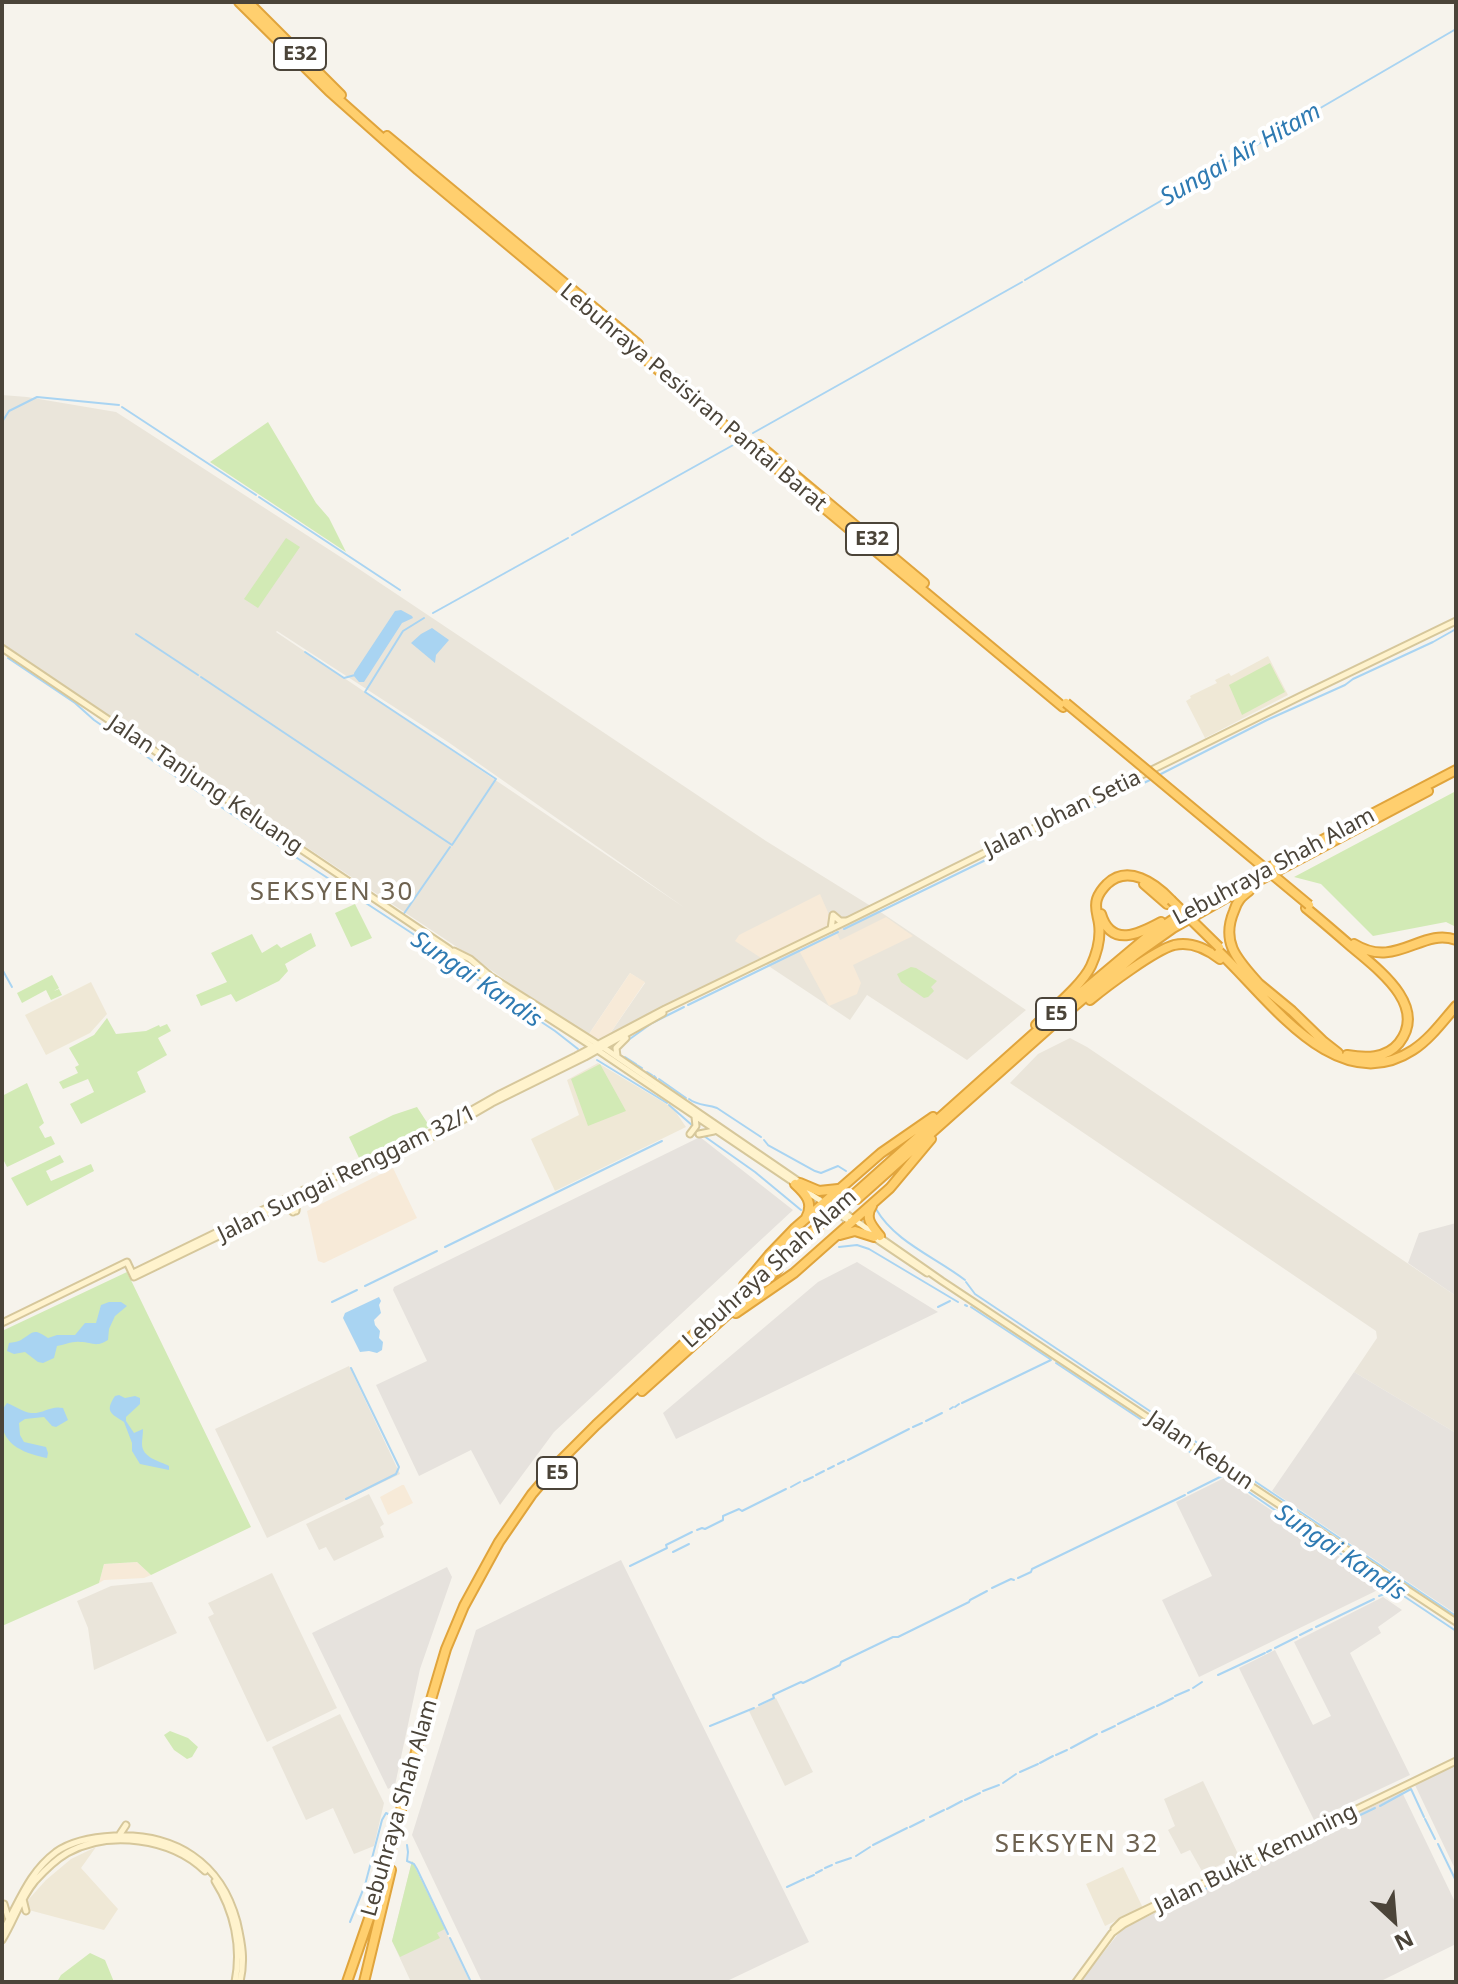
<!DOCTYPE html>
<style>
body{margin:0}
#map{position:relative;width:1458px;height:1984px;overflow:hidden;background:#f6f3ec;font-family:"Noto Sans",sans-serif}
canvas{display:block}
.frame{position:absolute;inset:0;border:4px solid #4b4439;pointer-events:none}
.north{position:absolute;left:1354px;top:1880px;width:80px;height:80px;-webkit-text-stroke:6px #fff;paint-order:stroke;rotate:154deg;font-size:22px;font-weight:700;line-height:32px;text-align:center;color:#4b4439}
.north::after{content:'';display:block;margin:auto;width:28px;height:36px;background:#4b4439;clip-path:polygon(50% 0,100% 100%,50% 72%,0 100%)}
</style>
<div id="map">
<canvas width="1458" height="1984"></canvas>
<div class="frame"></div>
<div class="north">N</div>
</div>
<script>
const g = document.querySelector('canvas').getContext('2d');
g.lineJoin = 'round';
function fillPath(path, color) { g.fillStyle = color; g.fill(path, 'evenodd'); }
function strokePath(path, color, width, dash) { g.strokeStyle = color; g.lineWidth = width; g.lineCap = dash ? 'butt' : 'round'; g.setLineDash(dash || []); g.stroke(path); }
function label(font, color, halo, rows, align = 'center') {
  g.font = font + ' "Noto Sans",sans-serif'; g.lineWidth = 8; g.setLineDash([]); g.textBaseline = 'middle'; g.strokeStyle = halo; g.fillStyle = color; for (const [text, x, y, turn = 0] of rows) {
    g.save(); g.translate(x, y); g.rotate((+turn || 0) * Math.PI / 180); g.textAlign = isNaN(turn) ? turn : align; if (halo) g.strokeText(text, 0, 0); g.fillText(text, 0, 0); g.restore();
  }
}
fillPath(new Path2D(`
 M2 395 27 397 116 412 353 565 766 841 882 913 1026 1010 967 1060 867 995 850 1020 758 959 609 1035 645 983 630 973 587 1037 475 959 163 752 2 643ZM277 631 448 742 685 908 276 632Z
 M1070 1038 1087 1047 1456 1296V1433L1354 1372 1377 1338 1376 1331 1010 1083 1038 1054Z
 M349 1366 400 1474 267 1538 215 1429Z
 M369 1494 384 1524 380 1527 384 1537 334 1561 326 1547 319 1550 306 1524Z
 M272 1573 337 1708 267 1742 208 1617 214 1614 208 1603Z
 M152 1582 177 1633 94 1670 88 1628 77 1601 111 1586Z
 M776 1698 813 1772 785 1786 749 1711Z
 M340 1714 384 1803 374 1846 354 1854 333 1808 306 1820 272 1747Z
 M1203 1781 1239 1856 1203 1873 1190 1850 1181 1854 1168 1830 1175 1826 1164 1799Z
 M412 1861 470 1982H411L392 1941Z`), '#eae5da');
fillPath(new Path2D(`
 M820 894 840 940 886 917 913 936 853 965 861 983 857 994 829 1006 795 943 761 958 735 941 739 935Z
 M630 973 645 982 609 1035 598 1039 587 1037Z
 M393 1168 417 1218 324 1263 318 1261 307 1211Z
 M402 1485H404L413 1503 388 1515 380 1497Z
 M137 1562 151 1575 144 1578 104 1580 99 1583 104 1564Z`), '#f7ead8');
fillPath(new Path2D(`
 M700 1137 793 1210 554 1432 500 1505 471 1450 419 1476 376 1385 427 1361 393 1290 394 1287Z
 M1456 1223V1296L1408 1263 1419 1233Z
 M857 1262 938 1312 676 1439 663 1413 818 1282Z
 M1354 1372 1456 1433V1614L1272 1491Z
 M1224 1478 1384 1587 1199 1677 1162 1600 1212 1576 1176 1502Z
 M621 1560 809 1942 725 1982H482L412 1835 476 1630Z
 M447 1567 452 1577 420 1669 395 1785 388 1789 312 1633Z
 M1383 1597 1402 1610 1378 1627 1381 1633 1350 1653 1410 1775 1314 1820 1239 1668 1275 1650 1313 1725 1331 1716 1294 1642Z
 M1456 1763V1871L1414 1783Z
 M1402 1792 1456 1904V1944L1379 1982H1080L1122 1929Z`), '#e6e2dd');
fillPath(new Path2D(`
 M1268 656 1288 695 1205 738 1186 701 1191 698 1190 696 1217 683 1215 680 1229 673 1231 676Z
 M91 982 107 1014 90 1033 46 1055 25 1015Z
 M598 1063 673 1108 686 1127 555 1191 531 1139 579 1115 567 1080Z
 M96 1847 81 1868 118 1909 104 1930 25 1909 28 1900 46 1880 71 1859Z
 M1123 1867 1143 1908 1105 1926 1086 1884Z`), '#efe8d6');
fillPath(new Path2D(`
 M268 422 316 503 329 518 346 552 210 462Z
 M286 538 300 547 258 608 244 599Z
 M1270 663 1285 692 1242 715 1229 685Z
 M1456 791V927L1446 922 1373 936 1321 884 1294 877Z
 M355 904 372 938 351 947 335 913Z
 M311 933 316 946 285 964 288 971 279 981 236 1002 231 994 201 1006 196 995 227 982 211 953 252 934 262 953 277 944 281 948Z
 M911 967 916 968 937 981 931 987 934 991 928 997 924 998 901 982 897 974Z
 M52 975 59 988 54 991 59 989 62 995 51 1000 46 990 22 1003 17 993Z
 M107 1018 116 1034 146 1031 159 1025 160 1027 167 1024 171 1031 158 1038 167 1055 137 1072 146 1092 81 1124 70 1104 94 1092 88 1079 63 1089 59 1082 78 1073 75 1067 79 1065 69 1048 94 1035Z
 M600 1064 626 1111 588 1126 571 1079Z
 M27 1083 44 1123 39 1127 45 1138 51 1136 55 1144 7 1167 2 1157V1096Z
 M417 1107 430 1127 360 1160 349 1137 393 1115Z
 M60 1155 64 1162 46 1171 51 1181 91 1164 94 1171 27 1206 11 1178Z
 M127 1272 251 1527 151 1575 137 1562 104 1564 99 1583 2 1626V1331Z
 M170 1731 188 1738 198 1747 192 1757 187 1759 174 1750 164 1735Z
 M412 1861 445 1929 437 1933 440 1938 400 1957 392 1941Z
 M90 1953 105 1960 114 1982H57L61 1975Z`), '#d2eab5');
fillPath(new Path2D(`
 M401 610 412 616 413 618 402 623 364 682H359L354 676V673L395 611Z
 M432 628 449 640 436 655 435 663 411 643 421 634Z
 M379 1297 381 1301 379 1305 381 1313 374 1320 375 1325 380 1331 379 1338 383 1342 382 1350 377 1353 369 1351 360 1352 343 1318 345 1313Z
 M121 1302 127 1306 115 1316 109 1329 108 1340C95 1348 93 1342 80 1342 73 1341 64 1345 57 1346L54 1358 43 1363 38 1362 25 1352 14 1354 7 1351 9 1343C13 1342 17 1342 21 1340 34 1332 33 1328 48 1338L57 1335H75L85 1323H96L101 1305 109 1302Z
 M119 1395 125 1398 135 1396 140 1398V1404L126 1417V1421L134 1433 143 1429C143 1434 142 1439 142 1444 142 1458 160 1461 169 1466V1470L140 1464 132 1451V1443L124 1422C112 1414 104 1412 115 1396Z
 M7 1403C15 1406 23 1412 31 1413 43 1414 51 1405 63 1408L68 1420 56 1427 52 1426 44 1417 25 1419 19 1423 20 1435 24 1442 46 1447 48 1453 47 1458C27 1454 2 1446 2 1421 2 1413 2 1409 7 1403Z`), '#a9d4f2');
strokePath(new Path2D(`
 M1025 280 1456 29
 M122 407 256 495
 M2 422 9 411 37 397 119 405
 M753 433 1022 282
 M259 497 400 590
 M572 535 735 444
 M433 613 568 538
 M136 634 198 675
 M305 652 344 678 355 675
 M2 653 4 654
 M8 658 75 703 94 720 166 770 288 852
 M201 677 452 845 496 779 365 692 403 631 424 618
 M1157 776 1267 720 1345 685 1353 679 1433 642 1456 629
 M294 856 436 949 472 976 555 1031 578 1049
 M403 915 450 847
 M844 929 1152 779
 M2 969 12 987
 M688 1005 838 932
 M627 1041 652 1023 684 1007
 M625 1057 636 1064
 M597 1060 667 1103
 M637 1065 642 1068
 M647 1072 652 1075
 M654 1076 656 1078
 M659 1079 686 1098
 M689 1099C698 1106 707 1104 717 1108L761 1137
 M669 1105 693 1126
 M704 1136 755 1172 801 1210
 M764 1140 768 1145 815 1171 821 1173 838 1166 846 1171
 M876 1209C895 1242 935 1257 965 1280
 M445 1247 662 1141
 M839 1247 857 1245 869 1249 958 1302
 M966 1282 975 1294 1456 1616
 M365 1286 437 1251
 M332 1302 357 1290
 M965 1305 967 1306
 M938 1307 950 1301
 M971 1307 1050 1359
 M1056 1363 1217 1470
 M962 1403 1051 1360
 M955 1407 959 1404
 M950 1409 953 1407
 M926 1421 942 1413
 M913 1427 922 1423
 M848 1460 909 1429
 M838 1464 844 1461
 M828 1469 834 1466
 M816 1475 824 1471
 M804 1481 813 1477
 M791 1487 800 1482
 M1188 1493 1224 1475 1282 1515 1283 1518 1317 1538 1456 1631
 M346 1499 396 1474 399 1467 351 1368
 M697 1530 702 1528 705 1529 723 1520V1516L739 1509 742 1511 786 1489
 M673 1552 689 1544
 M630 1566 667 1548 666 1545 692 1532
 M1018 1578 1031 1572 1032 1569 1185 1495
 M992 1588 1011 1579 1014 1580
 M1379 1596 1387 1593
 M1316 1627 1374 1599
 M1300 1635 1312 1629
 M1275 1648 1297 1637
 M1267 1652 1271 1650
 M1218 1675 1265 1653
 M1193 1688 1202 1682
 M1175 1696 1189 1690
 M759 1705 774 1698 773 1695 801 1682 803 1683 840 1665 841 1662 893 1637H898L969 1602 970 1600 987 1591
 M1157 1706 1173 1698
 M1137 1715 1154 1707
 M1118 1724 1135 1716
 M710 1726 754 1708
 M1102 1732 1115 1726
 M1071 1748 1097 1734
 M1056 1755 1067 1750
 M1040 1763 1053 1756
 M1020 1772 1038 1764
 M1003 1783 1016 1774
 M983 1791 999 1785
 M965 1800 980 1793
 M1380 1806 1411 1789 1424 1817
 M947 1809 962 1801
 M930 1817 944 1810
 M1425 1819 1435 1839
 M910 1827 924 1820
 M1308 1840 1375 1808
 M1438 1844 1456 1881
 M407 1845 408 1852 407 1861 414 1864 417 1869 448 1934
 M873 1845 907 1828
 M856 1856 870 1847
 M836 1863 851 1858
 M825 1868 832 1865
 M816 1873 822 1870
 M807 1878 814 1875
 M787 1887 804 1879
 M1205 1889 1297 1845
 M1191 1898 1198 1894
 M350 1922 365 1885 382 1820 386 1813 390 1815
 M450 1938 471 1982`), '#a9d4f2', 2);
const secondary = new Path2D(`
 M2 648 449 949 469 967 593 1047 796 1184
 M831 929 833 915 840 921H846
 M454 951 470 959 490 976 607 1050 801 1183
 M617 1056 616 1048 626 1038
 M690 1134 696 1126 695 1117
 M699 1134 714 1131
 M364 1169 442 1132 492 1103 585 1057 663 1013
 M804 1190 826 1204
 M280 1206 288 1207 293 1212
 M296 1211 297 1202 299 1198
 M849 1216 942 1281 1456 1622
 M872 1236 927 1273
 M133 1273 310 1187 377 1160 419 1140 500 1094 576 1056 665 1009 847 921 1301 696 1456 621
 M2 1323 127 1262 134 1277 328 1183
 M120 1834 126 1825
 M215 1881C234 1911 242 1947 235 1982
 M23 1899 26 1911
 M4 1904 8 1917
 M1114 1929 1122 1921 1168 1899
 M2 1932C19 1903 28 1873 56 1852 73 1840 94 1837 114 1836 175 1833 221 1862 237 1922 242 1944 245 1960 240 1982
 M2 1940C14 1921 20 1899 35 1881 44 1871 55 1860 67 1853 109 1830 171 1838 205 1871
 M1076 1982 1112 1933 1124 1924 1173 1898 1456 1761`);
const motorway = new Path2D(`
 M239 2 329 91 418 170 1063 707
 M248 2 341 95
 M387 136 638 344
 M759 445 924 583
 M1144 884 1167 904
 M1249 891C1241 897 1237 901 1234 911 1220 944 1239 961 1260 985
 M1306 908C1322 921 1338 935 1353 948 1379 970 1428 1006 1399 1043 1386 1059 1365 1058 1347 1055
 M1101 914C1111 948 1139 934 1161 922
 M1354 944C1396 970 1422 927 1456 940
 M1216 949C1266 994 1335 1101 1413 1050 1430 1039 1443 1021 1456 1006
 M1258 983 1292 1011 1324 1042 1338 1053
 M1090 1000C1107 986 1155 950 1174 945 1191 941 1207 949 1220 959
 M1036 1025C1052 1009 1082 985 1091 966 1097 953 1101 939 1099 924 1098 916 1094 908 1097 899 1099 893 1103 888 1107 884 1128 864 1155 883 1171 900
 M800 1183 819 1191 838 1189
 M795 1184C806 1194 814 1203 806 1218
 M857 1199 1058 1020 1135 955 1173 928 1224 899 1428 791
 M872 1206C864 1218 872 1226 880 1236
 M840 1235 855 1231 874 1237
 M744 1285 769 1255 795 1228 881 1153 933 1117
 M736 1313 794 1273 890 1188 931 1139
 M642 1391 778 1269
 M347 1982 385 1872 419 1740 446 1649 464 1606 499 1542 532 1494 562 1459 596 1425 704 1325 795 1247 1066 1005 1147 937 1172 920 1213 897 1456 770
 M364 1982 391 1870`);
strokePath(secondary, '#d6c79b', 9);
strokePath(motorway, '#e0a43c', 12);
strokePath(secondary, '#fff3cd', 5);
strokePath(motorway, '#ffcf6e', 8);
const secondaryBridge = new Path2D(`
 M832 1204 849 1216
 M830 1207 846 1219`);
const motorwayBridge = new Path2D(`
 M1066 703 1309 905
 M1171 900 1219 947`);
strokePath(secondaryBridge, '#d6c79b', 9, []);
strokePath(motorwayBridge, '#e0a43c', 12, []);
strokePath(secondaryBridge, '#fff3cd', 5);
strokePath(motorwayBridge, '#ffcf6e', 8);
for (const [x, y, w] of [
 [300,54,52],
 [872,539,52],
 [1056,1014,40],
 [557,1473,40]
]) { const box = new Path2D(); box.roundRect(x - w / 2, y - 16, w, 32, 6); g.fillStyle = '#fff'; g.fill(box); strokePath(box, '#4b4439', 2); }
label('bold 20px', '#4b4439', null, [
 ["E32",300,54],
 ["E32",872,539],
 ["E5",1056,1014],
 ["E5",557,1473]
]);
label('22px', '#4b4439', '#fff', [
 ["Lebuhraya Pesisiran Pantai Barat",693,398,40],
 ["Jalan Tanjung Keluang",205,785,34],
 ["Jalan Johan Setia",1063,814,-26],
 ["Lebuhraya Shah Alam",1274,867,-28],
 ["Jalan Sungai Renggam 32/1",347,1174,-26],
 ["Lebuhraya Shah Alam",770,1269,-42],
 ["Jalan Kebun",1200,1451,34],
 ["Lebuhraya Shah Alam",400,1808,-74],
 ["Jalan Bukit Kemuning",1256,1859,-26]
]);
label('italic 24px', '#2e7ab2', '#fff', [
 ["Sungai Air Hitam",1241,155,-30],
 ["Sungai Kandis",476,980,34],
 ["Sungai Kandis",1340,1553,34]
]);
g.letterSpacing = '2px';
label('26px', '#6e6250', '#fff', [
 ["SEKSYEN 30",332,893],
 ["SEKSYEN 32",1077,1845]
]);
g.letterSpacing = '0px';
</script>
